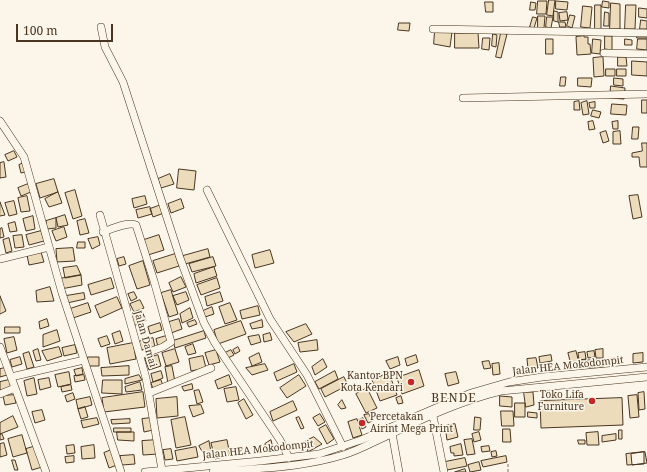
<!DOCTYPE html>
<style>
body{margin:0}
#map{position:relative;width:647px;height:472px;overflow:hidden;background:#fbf6e9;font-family:"Noto Serif",serif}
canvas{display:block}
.scale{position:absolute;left:16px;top:24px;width:97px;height:18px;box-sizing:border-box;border:2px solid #4a3520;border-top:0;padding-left:5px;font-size:12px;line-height:14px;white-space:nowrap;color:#4a3520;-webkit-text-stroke:3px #fbf6e9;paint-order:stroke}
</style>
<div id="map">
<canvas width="647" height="472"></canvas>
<div class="scale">100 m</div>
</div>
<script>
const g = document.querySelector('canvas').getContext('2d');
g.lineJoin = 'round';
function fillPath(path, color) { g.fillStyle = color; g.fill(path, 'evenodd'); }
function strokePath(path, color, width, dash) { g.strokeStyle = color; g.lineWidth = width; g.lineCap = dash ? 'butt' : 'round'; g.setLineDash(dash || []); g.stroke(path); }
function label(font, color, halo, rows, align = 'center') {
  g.font = font + ' "Noto Serif",serif'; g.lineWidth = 3; g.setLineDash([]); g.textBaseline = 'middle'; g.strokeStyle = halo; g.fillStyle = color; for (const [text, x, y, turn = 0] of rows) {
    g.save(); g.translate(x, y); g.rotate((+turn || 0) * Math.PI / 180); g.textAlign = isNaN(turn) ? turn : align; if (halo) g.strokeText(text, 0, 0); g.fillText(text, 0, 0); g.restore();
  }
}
const building = new Path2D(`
 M549 0H555L553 16 547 15Z
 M538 1H547L546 14H537Z
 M556 1 568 2 567 10 556 9Z
 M603 1 609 2V8L602 7Z
 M485 2H493V12H486Z
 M531 2 536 3 535 10H530Z
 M611 3 620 4V29H610Z
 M595 5H601V29H595Z
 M626 5H636L635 29H625Z
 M583 6 592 7 590 28 581 27Z
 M639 8 647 9V18L639 17Z
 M554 11 558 12V22L554 21Z
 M567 12 568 20 560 21 559 13Z
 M605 12 609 13V26H604Z
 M570 15 575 16 572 28 567 26Z
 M538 16H545L544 28H538Z
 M533 17 537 18 534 28 530 27Z
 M547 17H553L551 28 546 27Z
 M641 20 647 21V29H640Z
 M559 22H565L566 27H560Z
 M399 23H410L409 31 398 30Z
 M435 31 452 32 450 47 434 44Z
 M455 33H478L479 48H455Z
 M501 33 507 34 501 58 496 57Z
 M493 34 497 35 496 47 492 46Z
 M637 34H647V38H637Z
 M584 36V37H588V44H590L591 54 577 55 576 37Z
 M605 36H612V50L605 49Z
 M483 38H490L489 50 482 49Z
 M546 39H553V54H546Z
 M593 39 601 40 600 54 592 53Z
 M625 39 632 40V45H625Z
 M638 39H647V50L637 49Z
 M603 57 604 76 594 77 593 58Z
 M618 57H626L627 66H618Z
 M632 61 647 62V76L632 75Z
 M606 69H615V76H606Z
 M617 69H626V76H617Z
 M561 77H566L565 86H560Z
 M578 78H592L591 87 578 86Z
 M614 78 623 79V86L614 85Z
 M611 86 625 88 624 99 610 98Z
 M642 100H647V113H642Z
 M579 101 580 110H574V102Z
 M587 101 589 114 583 115 581 103Z
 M595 102V108H590L589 103Z
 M612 104 627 105 626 115 611 114Z
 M593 110 601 112 599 118 591 116Z
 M593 121 595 129 589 130 588 122Z
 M618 121V129H613L612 122Z
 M633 127H639L638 139H632Z
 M606 131 609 141 603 143 600 133Z
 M620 131 621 144H613V132Z
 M642 143H647V167H640L639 157H632V153L642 151Z
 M14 151 17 157 8 161 5 155Z
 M4 162 6 177 0 178V163Z
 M26 162 29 171 21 173 19 165Z
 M179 169 196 171 194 190 177 188Z
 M170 174 174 184 161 188 158 179Z
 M54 179 58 192 40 198 36 184Z
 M28 184 31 192 21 196 18 188Z
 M75 190 82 216 73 219 65 193Z
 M58 192 62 203 49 207 45 199Z
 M638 195 642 217 633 219 629 196Z
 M27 196 30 211 21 212 18 198Z
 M145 196 147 204 134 208 132 199Z
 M181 199 184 208 171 213 168 204Z
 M14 201 17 214 9 216 5 203Z
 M0 202 5 215 0 216Z
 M161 205 164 213 153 217 150 209Z
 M150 207 152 214 138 218 136 210Z
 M65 215 68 225 58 227 56 218Z
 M33 216 35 229 26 231 23 219Z
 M56 218V228L47 229 46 221Z
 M85 219 89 233 80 235 77 221Z
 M15 222 17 231 10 232 8 224Z
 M64 227 67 237 56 241 52 231Z
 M2 228 4 237 0 238V229Z
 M41 231 44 241 29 245 26 235Z
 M22 235 24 247 15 248 13 236Z
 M159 235 164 250 148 255 144 240Z
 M98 237 100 245 92 249 88 239Z
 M9 238 12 251 6 253 3 240Z
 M78 242H85V248H77Z
 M73 248 75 261 57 262 56 249Z
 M208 249 210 257 185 264 183 256Z
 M270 250 274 263 255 268 252 255Z
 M41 252 44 262 29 265 27 255Z
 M175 254 179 266 157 273 153 261Z
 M124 257 126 264 119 266 117 259Z
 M213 257 216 266 192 272 189 264Z
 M143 261 150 285 137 289 129 266Z
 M77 266 81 275 65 278 63 268Z
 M214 267 217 276 196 283 194 274Z
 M81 275 82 285 61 289 59 279Z
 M181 277 186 287 173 292 169 283Z
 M111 278 114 288 91 295 88 285Z
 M217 278 220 288 201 295 197 285Z
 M50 287 54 301 37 302 36 291Z
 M171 290 178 314 169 317 161 293Z
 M134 292 137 298 131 301 128 294Z
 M186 292 189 300 177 305 173 296Z
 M220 292 223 301 207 306 205 297Z
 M84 293 85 299 67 303 66 296Z
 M0 296 6 311 0 314Z
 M117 297 122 308 100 318 95 306Z
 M140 300 144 308 134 312 130 304Z
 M88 303 91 312 73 318 70 309Z
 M230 303 237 320 225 324 219 307Z
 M258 306 260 315 242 319 240 311Z
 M212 307 214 314 205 317 203 311Z
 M190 308 193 318 182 323 180 314Z
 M142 311 146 321 133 326 129 316Z
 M47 319 49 326 40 329 39 322Z
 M179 319 182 329 171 333 169 322Z
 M195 320 197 324 189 327 187 323Z
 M262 320 263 327 252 329 250 324Z
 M241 321 246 334 218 344 214 330Z
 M160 323 162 330 150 334 148 327Z
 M306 324 312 334 294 342 286 332Z
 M5 327H20V333H5Z
 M57 330 60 341 43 347V335Z
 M120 331 123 341 115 344 112 334Z
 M204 331 206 338 175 348 173 341Z
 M270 333 272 340 264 342 263 335Z
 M259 335 261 342 251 345 248 337Z
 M107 336 110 344 101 347 98 339Z
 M166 336 168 344 158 347 156 339Z
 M14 337 17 350 7 353 4 339Z
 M153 338 155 347 140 350 138 342Z
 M317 340 318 350 300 352 298 343Z
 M133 343 136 359 110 364 107 348Z
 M193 344 196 353 188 355 185 347Z
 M75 345 77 353 64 356 62 348Z
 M59 347 62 356 47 361 42 351Z
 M238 347 240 351 235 354 233 350Z
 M38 349 41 360 36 361 33 351Z
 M175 349 179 362 166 366 162 353Z
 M603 349V358H596L595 350Z
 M216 350 220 362 209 365 205 353Z
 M231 350 234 355 228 358 225 353Z
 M576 351 579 363 571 365 568 353Z
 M594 351 595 357 588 358 587 352Z
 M29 352 34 367 27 369 23 354Z
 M585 352 586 359 579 360 578 353Z
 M259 353 262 362 252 366 249 358Z
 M643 353V362L633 363V354Z
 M158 355 161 366 149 370 145 359Z
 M416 355 418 362 407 366 405 359Z
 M551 355 552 361 540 363 539 357Z
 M203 356 206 368 191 371 189 359Z
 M20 357 22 364 12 367 10 360Z
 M88 357H99V366H88Z
 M398 357 400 365 390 369 386 361Z
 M536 358 538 368 528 369 527 359Z
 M619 358V364H610V359Z
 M323 359 327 367 315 375 312 367Z
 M586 360 587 369 581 371 580 361Z
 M588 360H595V368H589Z
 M596 360H603V367H597Z
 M489 361 491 368 484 369 482 362Z
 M499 363 500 374 493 375 492 364Z
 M265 364 268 370 252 375 246 368Z
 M294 364 297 372 277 381 274 373Z
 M129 366V375L102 376 101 368Z
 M172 366 175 382 168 383 165 367Z
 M5 368 7 375 0 377V369Z
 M82 368 83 374 76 376 74 370Z
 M419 370 424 386 402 394 397 378Z
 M161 371 163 378 153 382 151 374Z
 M335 371 338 379 319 389 315 382Z
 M69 372 71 384 58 387 55 375Z
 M456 372 459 383 448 386 445 374Z
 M389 373 397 395 380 401 372 380Z
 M84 375 85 380 75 382 74 376Z
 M139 375 142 380 125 384V379Z
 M229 375 232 384 218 389 215 381Z
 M299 375 306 386 287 398 280 388Z
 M344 377 348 385 325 397 321 389Z
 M34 378 37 394 27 396 24 381Z
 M49 378 51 387 40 390 38 380Z
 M9 380 11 388 0 390V382Z
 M103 380H122V394L102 393Z
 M161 380 163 386 153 389 151 383Z
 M140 382 142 390 126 392 125 387Z
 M192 384 193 389 184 391 182 387Z
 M71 385 72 390 62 392 61 387Z
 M236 387 239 400 227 402 224 389Z
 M367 388 377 408 366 413 356 394Z
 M199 390 203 402 197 404 194 391Z
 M143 392 145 407 104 412 102 398Z
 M524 392H533L534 405 526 407Z
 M644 392 645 409 639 410 638 393Z
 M73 393 75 399 67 402 65 396Z
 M14 395 16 403 5 405 3 396Z
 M637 395 639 417 630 418 628 396Z
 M401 396 403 403 398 404 396 398Z
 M500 396 512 397V407L500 406Z
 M90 397 92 405 78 409 76 400Z
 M177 397 178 416 157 418 156 399Z
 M622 398 623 425 541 428 540 401Z
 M244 399 253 415 246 419 238 403Z
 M342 400 346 408 341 409 338 405Z
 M293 401 297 410 273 421 270 412Z
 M515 403H525V417H515Z
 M201 405 204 413 193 417 189 406Z
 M85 407 88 417 81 419 78 409Z
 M42 410 45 420 35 423 32 412Z
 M501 411H513L514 426H502Z
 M528 412 537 413V418L528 417Z
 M320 414 325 422 318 426 313 418Z
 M369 414 372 421 368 423 364 415Z
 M13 416 18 427 0 434V423Z
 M185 417 191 445 176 448 171 420Z
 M299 417 304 428 301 429 296 418Z
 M475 417 481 418 480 430H474Z
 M97 418 99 424 83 428 81 421Z
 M151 418 153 430 144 432 142 419Z
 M363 418 366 427 362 429 359 420Z
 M130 419V423L112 424 111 420Z
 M357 419 362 435 353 438 348 422Z
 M455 424 458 437 447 440 445 426Z
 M326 425 334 439 327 444 319 429Z
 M114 428H131V432H114Z
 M503 429H510L511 442H503Z
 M619 430H622V439H619Z
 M117 432H134V441L118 440Z
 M479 432 481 440 474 442 472 434Z
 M598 432 599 445H587L586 433Z
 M2 434 4 439 0 440V435Z
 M616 434V440L602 442V436Z
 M22 435 27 453 13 457 8 439Z
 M314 437 322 444 308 452 306 441Z
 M472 439 475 454 467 455 464 440Z
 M157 440 158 454 143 455 142 441Z
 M227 440 230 455 215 459 211 443Z
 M271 440 273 448 266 449 265 444Z
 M578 440H585V444H579Z
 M209 441 211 452 205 457 199 446Z
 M4 443 7 455 0 457V444Z
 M461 444 463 455 454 456V453H451L450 447Z
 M74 445 75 453 67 454 66 446Z
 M94 445 95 458 82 459 81 447Z
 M36 446 42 467 32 470 26 449Z
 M489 446 490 451 482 452 481 447Z
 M196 447 198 457 177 461 175 451Z
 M171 449 173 459 165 460 163 450Z
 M111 450 117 465 109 468 104 453Z
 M496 451 497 456 492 457 491 452Z
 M644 452V464L627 465 626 454Z
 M645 452 647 463 632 465 631 454Z
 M134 455 135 464 122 465 120 456Z
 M74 456V462L66 463 65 457Z
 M506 456 507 462 483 467 481 461Z
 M465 458 467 466 447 470 445 462Z
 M12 460H15L18 470H15Z
 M479 462 481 470 470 472 468 465Z
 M465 469 466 472H455Z`);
fillPath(building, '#ecdcbc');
strokePath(building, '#4a3520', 1);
const minor = new Path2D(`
 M101 27 105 47 123 82 180 258 204 323 215 343 280 440 289 458
 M433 29 647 33
 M604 53 647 54
 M463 98 647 94
 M0 121 24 157 62 293 121 472
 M207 190 270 319 307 375 343 447
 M100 215 146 378 162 470
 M103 232C111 229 129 221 136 225L154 281 171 342 163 347 140 355
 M0 259 49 247
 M0 347 46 472
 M11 377 84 360
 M149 393 211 368
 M0 394 15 388
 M433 416 444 472
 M392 433 399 472
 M145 472 260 461 319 454 361 440 471 393 509 382 542 377 647 367
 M213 472C257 468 301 468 343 455 360 450 375 441 391 434 426 417 463 400 501 391L647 377`);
strokePath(minor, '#4a3520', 8);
strokePath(new Path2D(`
 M508 472V463`), '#7f6f5c', 1, [3, 2]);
strokePath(minor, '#fbf6e9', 7);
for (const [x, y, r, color] of [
 [411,382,4,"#c62828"],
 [592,401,4,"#c62828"],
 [362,423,4,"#c62828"]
]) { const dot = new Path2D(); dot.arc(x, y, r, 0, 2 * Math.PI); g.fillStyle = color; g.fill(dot); strokePath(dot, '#fbf6e9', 1.5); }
label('10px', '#4a3520', '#fbf6e9', [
 ["Jalan Damai",145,339,74],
 ["Jalan HEA Mokodompit",568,366,-6],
 ["Jalan HEA Mokodompit",258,450,-6]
]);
label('10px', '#4a3520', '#fbf6e9', [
 ["Kantor BPN",403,376],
 ["Kota Kendari",403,388],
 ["Toko Lifa",584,395],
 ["Furniture",584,407],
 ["Percetakan",370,417,"left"],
 ["Airint Mega Print",370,429,"left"]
], 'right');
g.letterSpacing = '1px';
label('12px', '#4a3520', '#fbf6e9', [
 ["BENDE",454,399]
]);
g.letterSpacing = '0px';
</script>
